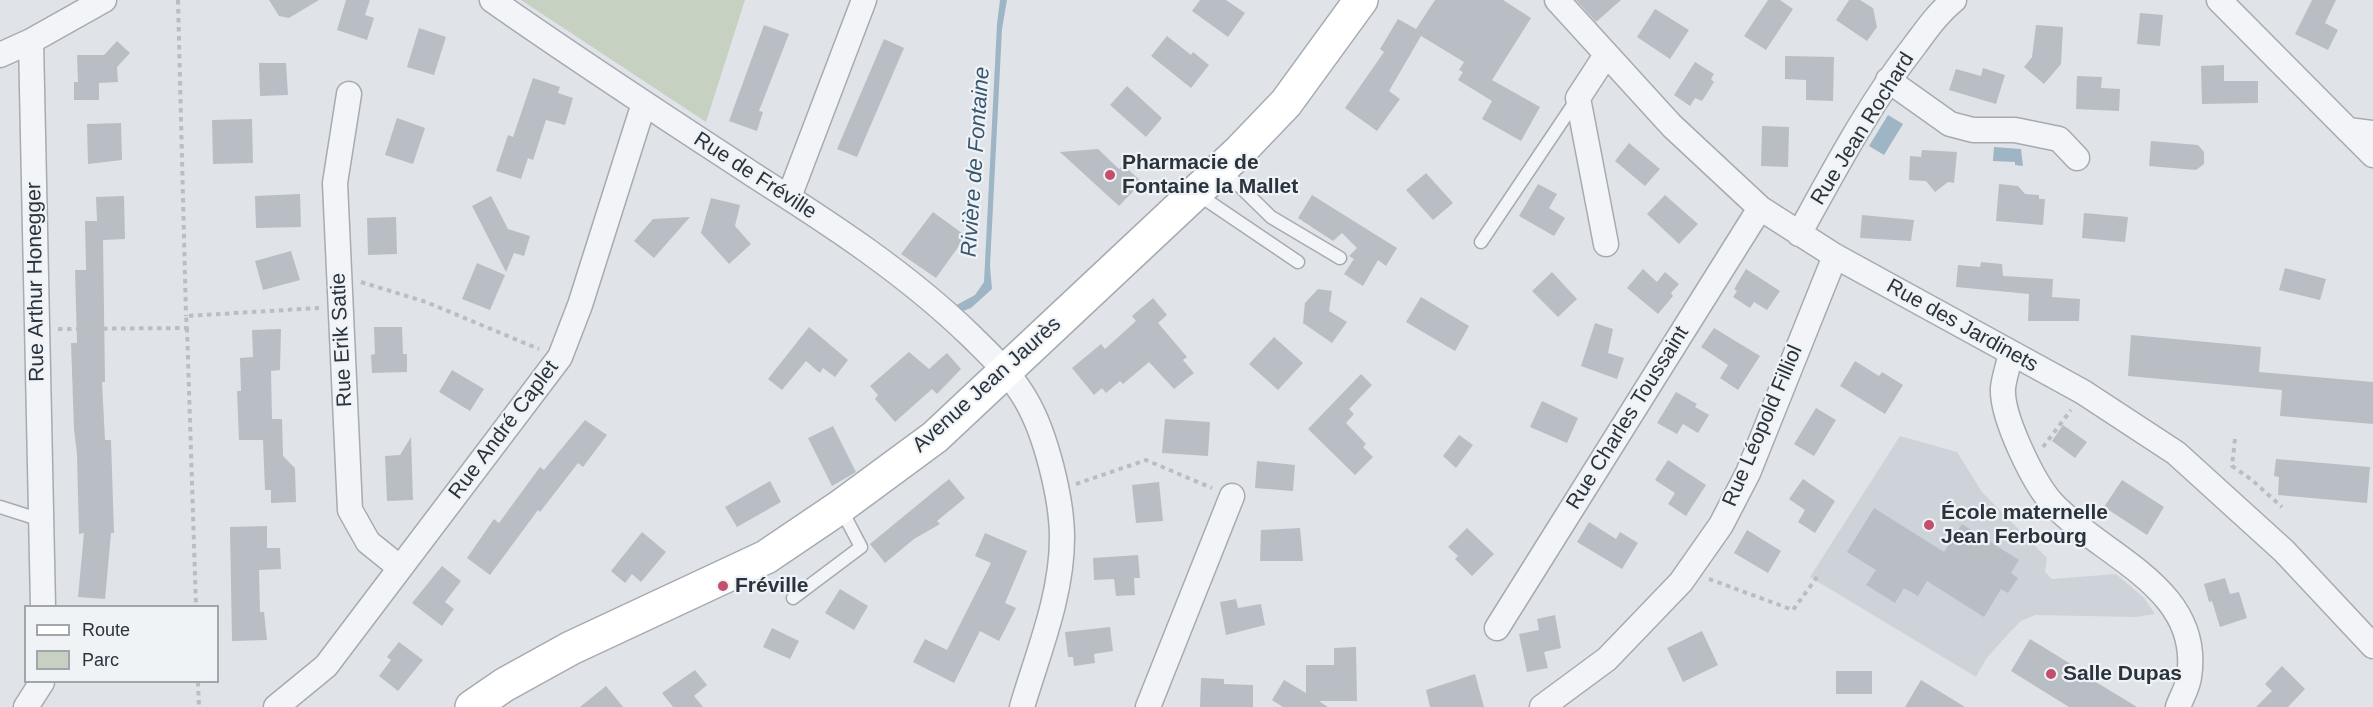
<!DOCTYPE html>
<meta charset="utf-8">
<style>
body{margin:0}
#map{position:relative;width:2373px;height:707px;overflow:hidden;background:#e0e4e8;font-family:Arial,sans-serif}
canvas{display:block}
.legend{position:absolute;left:24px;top:605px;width:195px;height:78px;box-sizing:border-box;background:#eff3f6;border:2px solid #a0a6ac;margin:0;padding:8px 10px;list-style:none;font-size:18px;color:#2a333e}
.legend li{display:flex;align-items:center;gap:12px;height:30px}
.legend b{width:30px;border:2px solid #a0a6ac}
</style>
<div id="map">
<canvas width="2373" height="707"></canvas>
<ul class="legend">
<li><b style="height:8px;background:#fff"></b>Route</li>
<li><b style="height:16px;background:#c7d1c2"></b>Parc</li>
</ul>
</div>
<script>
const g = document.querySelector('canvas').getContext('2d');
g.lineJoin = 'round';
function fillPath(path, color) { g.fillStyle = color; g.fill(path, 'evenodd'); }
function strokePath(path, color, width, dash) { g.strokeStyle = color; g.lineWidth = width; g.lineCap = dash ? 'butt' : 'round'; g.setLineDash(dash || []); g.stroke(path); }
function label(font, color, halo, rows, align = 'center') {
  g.font = font + ' Arial,sans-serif'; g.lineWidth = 4.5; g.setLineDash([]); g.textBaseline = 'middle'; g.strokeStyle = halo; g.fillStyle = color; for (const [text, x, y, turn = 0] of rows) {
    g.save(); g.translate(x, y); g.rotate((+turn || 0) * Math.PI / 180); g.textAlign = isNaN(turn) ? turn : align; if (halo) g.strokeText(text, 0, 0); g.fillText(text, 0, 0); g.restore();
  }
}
fillPath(new Path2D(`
 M1900 436 1957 452 1982 492 2047 558 2045 572 2052 579 2116 574 2144 598 2155 614 2136 617 2035 615 2021 621 2009 633 1986 659 1976 677 1810 577Z`), '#ced3da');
fillPath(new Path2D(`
 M521 0H745L706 122Z`), '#c7d1c2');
fillPath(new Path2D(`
 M1000 0H1007L1002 29 990 266 992 289 971 308 955 314 951 308 975 295 984 282 997 24Z
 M1888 115 1903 124 1884 155 1869 146Z
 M1994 147 2021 149 2023 166 2015 165V162L1993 161Z`), '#9eb5c5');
fillPath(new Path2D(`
 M269 0H319L289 18 279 16Z
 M346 0H370L365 15 374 18 367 40 337 30Z
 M1200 0H1226L1245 13 1228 37 1192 11Z
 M1435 0H1503L1531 18 1492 80 1540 107 1521 141 1482 119 1492 101 1458 80 1463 72 1459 70 1464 62 1421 36 1389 91 1400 99 1377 131 1345 108 1384 52 1380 49 1398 19 1416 29Z
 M1576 0H1621L1596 22Z
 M1768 0H1780L1793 9 1766 50 1744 36Z
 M1849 0H1860L1873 8 1877 27 1867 41 1836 20Z
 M2312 0H2336L2325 23 2338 30 2328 50 2295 34Z
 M1655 9 1689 30 1670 59 1637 37Z
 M2140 13 2163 15 2160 46 2137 44Z
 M764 25 789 34 759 111 763 112 757 131 729 121Z
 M2036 25 2063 27 2061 64 2044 84 2024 67 2032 57Z
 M419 28 446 37 434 75 407 67Z
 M1167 36 1191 55 1193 52 1209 65 1191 88 1151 56Z
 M884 39 904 48 857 157 837 149Z
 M117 41 130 53 117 67 118 82 99 83V100H74V82H78L77 55H104Z
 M1785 56 1834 57 1833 101 1806 100V80L1785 79Z
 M1695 62 1714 74 1711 79 1714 82 1702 101 1695 98 1690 106 1674 95Z
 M259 63H286L288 95 260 96Z
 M2224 65V81H2258V103L2202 104 2201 66Z
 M1983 68 2005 75 1996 104 1949 90 1956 69 1981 76Z
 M2077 76 2102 77 2101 88 2120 89 2119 111 2076 109Z
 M533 78 560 87 558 93 573 98 565 125 546 120 533 160 528 158 521 179 496 171 508 135 513 137Z
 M1127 86 1162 118 1146 137 1110 105Z
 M397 118 425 128 413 164 385 155Z
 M252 119 253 163 213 164 212 120Z
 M121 123 122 160 88 164 87 124Z
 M1762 126 1789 127 1788 167 1761 166Z
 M2151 141 2198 145 2204 152V164L2196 170 2149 166Z
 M1629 143 1660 169 1645 186 1615 161Z
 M1098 149 1119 169 1123 165 1142 182 1119 206 1060 152Z
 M1922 150 1957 152 1954 183 1948 182 1935 192 1926 181 1909 180 1910 156 1921 157Z
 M1426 173 1453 203 1433 220 1406 190Z
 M1538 184 1557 194 1549 208 1565 218 1554 236 1519 216Z
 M1999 184 2018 186 2025 194 2039 195V199H2045L2043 225 1996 221Z
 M300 194 301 227 256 228 255 196Z
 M1312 195 1397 248 1386 266 1378 260 1363 286 1344 274 1354 259 1349 256 1357 248 1342 233 1333 241 1298 218Z
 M1665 195 1698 224 1679 244 1647 214Z
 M124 196 125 239 103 240 105 382H102L105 440H111L114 533H111L105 599 78 597 84 533 79 534 77 454 74 429 71 343H77L75 270H86L85 221H97L96 197Z
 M491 196 508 229 530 236 524 256 514 253 506 272 472 206Z
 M711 198 740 205 735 226 751 244 729 264 701 233Z
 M933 212 966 236 936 278 901 254Z
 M2084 213 2128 217 2125 242 2082 238Z
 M1862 215 1914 220 1911 241 1860 238Z
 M396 217 397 254 368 255 367 218Z
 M690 217 654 258 634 241 653 219Z
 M291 251 300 280 263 290 255 261Z
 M1981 262 2002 264 2003 276 2053 279 2052 297 2080 299 2079 321H2028L2029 294 1956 287 1958 265 1980 267Z
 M477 263 505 275 490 310 462 299Z
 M2285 268 2326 279 2320 300 2279 290Z
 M1643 269 1657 282 1665 272 1679 284 1671 293 1673 296 1658 314 1627 288Z
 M1746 269 1780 291 1767 310 1754 302 1750 308 1733 297 1737 291 1734 289Z
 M1552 272 1577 299 1558 317 1532 291Z
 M1318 289 1332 291 1329 311 1347 322 1332 343 1303 323 1305 303Z
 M1421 297 1469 326 1455 351 1406 322Z
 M1153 298 1167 315 1158 323 1187 357 1183 360 1194 373 1174 389 1149 362 1123 384 1120 381 1106 393 1102 388 1094 395 1072 368 1101 344 1105 349 1136 321 1132 316Z
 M1595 323 1613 329 1608 353 1624 358 1617 379 1581 366Z
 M374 327H402L403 354H407V372L372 373 371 355 375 354Z
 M809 327 848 360 835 377 823 368 820 373 806 361 782 390 768 379Z
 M1714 328 1760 356 1738 390 1720 378 1728 365 1701 347Z
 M281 329 280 370 271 371 272 419H282L283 456 295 468 296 502 271 503V490H265L263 440H239L237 391H241L240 358 253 357 252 330Z
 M2131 335 2261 347 2259 372 2373 382V424L2280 416 2282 390 2128 376Z
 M1274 337 1303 363 1278 390 1249 364Z
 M909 352 929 369 947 353 961 369 937 394 932 389 895 422 875 399 878 395 870 386Z
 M1855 361 1879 376 1882 372 1903 385 1885 414 1840 386Z
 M452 370 484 389 470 411 439 392Z
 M1361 374 1372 385 1349 409 1354 414 1346 423 1366 444 1363 447 1373 457 1355 475 1308 429Z
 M1676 392 1697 404 1695 407 1709 415 1698 433 1683 424 1677 434 1657 423Z
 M1542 401 1578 418 1567 443 1530 427Z
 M1816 408 1836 420 1814 456 1794 444Z
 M1165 419 1210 422 1208 456 1162 453Z
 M585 420 607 435 583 467 578 463 540 512 538 510 490 575 467 558 494 519 499 523 540 467 544 470Z
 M2063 425 2087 442 2075 458 2052 441Z
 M833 426 856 472 832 486 808 438Z
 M1459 435 1473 445 1456 468 1443 456Z
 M411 437 413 500 387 501 385 456 400 455Z
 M2276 459 2370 467 2367 503 2278 495 2279 477 2274 476Z
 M1668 460 1706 485 1686 516 1668 504 1675 493 1655 480Z
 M1257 461 1295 465 1293 491 1255 488Z
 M949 479 965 498 937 521 940 524 914 539 885 563 870 544Z
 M1803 479 1835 501 1815 533 1798 522 1805 510 1789 499Z
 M2122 480 2164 507 2147 535 2104 507Z
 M770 481 781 502 737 527 725 507Z
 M1159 482 1163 521 1136 523 1132 485Z
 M1874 508 1944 552 1962 524 2019 560 2011 573 2018 578 2008 593 2001 589 1984 617 1927 581 1918 596 1904 588 1895 603 1866 585 1876 570 1847 552Z
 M1589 522 1616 539 1620 532 1638 543 1622 569 1577 542Z
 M267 526V548H280L281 569 259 570 260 612H264L267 640 232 641 230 527Z
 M1300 528 1303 561H1260L1261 530Z
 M1467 528 1494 554 1472 576 1455 559 1458 556 1448 547Z
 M1747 530 1781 551 1768 573 1734 553Z
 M642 532 666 552 641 582 632 574 625 583 611 571Z
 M985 533 1027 551 1005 603 1016 608 999 641 980 631 954 683 913 662 925 639 947 650 991 563 975 556Z
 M1138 555 1140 578H1134L1135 595 1116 596 1114 579 1094 580 1093 558Z
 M442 566 461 581 445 602 454 609 442 626 412 603Z
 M2225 578 2230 594 2239 592 2247 618 2220 627 2212 601 2209 602 2204 584Z
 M840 589 868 606 854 630 825 613Z
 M1236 599 1238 608 1261 604 1265 625 1226 635 1220 602Z
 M1555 615 1561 648 1544 652 1548 668 1527 672 1519 634 1539 630 1537 619Z
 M1110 627 1113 651 1094 654 1095 663 1074 666 1073 657H1068L1065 632Z
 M772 628 799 641 790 659 763 647Z
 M1702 631 1718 665 1683 682 1667 648Z
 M2030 639 2092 677 2091 679 2137 707H2069L2011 671Z
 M399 642 423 660 398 691 379 676 391 660 387 657Z
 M1356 647 1357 701H1319L1328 707H1283L1272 700 1284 680 1306 693V665H1334V648Z
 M2282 666 2305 689 2288 707H2256L2272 691 2265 684Z
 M695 670 707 685 694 696 703 707H673L662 693Z
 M1836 671H1872V694H1836Z
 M1475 674 1484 707H1430L1426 690Z
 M1201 678 1224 679V684L1253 685V707H1200Z
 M1921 680 1965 707H1905Z
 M606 686 623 707H580Z`), '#b8bec4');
const lane = new Path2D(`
 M1222 169 1271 217 1340 258
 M1196 193 1298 262
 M1481 242 1577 99
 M0 507 41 520
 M793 598 861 547 840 507`);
const street = new Path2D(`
 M492 0C577 60 665 117 752 174 829 223 905 272 971 336 991 356 1012 375 1026 400 1046 434 1062 499 1062 538 1062 596 1038 653 1022 707
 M1557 0 1672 126 1760 208 1835 256 2083 392 2176 453 2284 551 2373 646
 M2219 0 2348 130 2373 133
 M0 55 31 41
 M1888 80 1950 124 1973 130H2015L2059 139 2077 158
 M349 94 335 183 350 510 368 542 399 567
 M2348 130 2373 155
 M789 197 864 0
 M1799 234C1835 169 1869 104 1915 45 1927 29 1938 13 1954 0
 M1606 244 1578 98 1606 55
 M2011 353C2009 364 2004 377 2003 388 2001 416 2034 484 2053 504 2103 557 2203 588 2189 677 2188 687 2181 698 2178 707
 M43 606 31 41 104 0
 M1497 628 1760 208
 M26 707 42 682
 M276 707 326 666 560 357 580 305 644 103
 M1148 707 1232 496
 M1542 707 1607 659 1681 582 1721 525 1748 473 1835 256`);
const secondary = new Path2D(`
 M472 707 504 685 571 648 766 557 840 507 935 437 1240 151 1286 103 1361 0`);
strokePath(lane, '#a6abb2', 15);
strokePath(street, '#a6abb2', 27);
strokePath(secondary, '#a6abb2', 36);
strokePath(new Path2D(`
 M178 0 186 316
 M361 282 426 302 539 349
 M187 328 196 606
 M58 329 187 328 186 316 319 308
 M2235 439 2232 466 2252 480 2282 507
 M2043 447 2071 410
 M1076 484 1146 460 1212 488
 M1709 579 1793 610 1820 573
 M198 682 199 707`), '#babec3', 4, [4.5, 4.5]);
strokePath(lane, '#f2f4f7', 12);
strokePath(street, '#f2f4f7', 24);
strokePath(secondary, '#fff', 33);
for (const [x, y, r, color] of [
 [1110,175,6,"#c44e6c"],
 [1929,525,6,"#c44e6c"],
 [723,586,6,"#c44e6c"],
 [2051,674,6,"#c44e6c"]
]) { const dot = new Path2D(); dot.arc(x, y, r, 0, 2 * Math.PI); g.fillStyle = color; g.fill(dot); strokePath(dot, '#eff3f6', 2); }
label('21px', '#2a333e', '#eff3f6', [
 ["Rue Jean Rochard",1863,129,-58],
 ["Rue de Fréville",755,176,33],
 ["Rue Arthur Honegger",36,282,-91],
 ["Rue des Jardinets",1962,326,29],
 ["Rue Erik Satie",342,340,-93],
 ["Avenue Jean Jaurès",987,385,-42],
 ["Rue Charles Toussaint",1628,418,-58],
 ["Rue Léopold Filliol",1763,426,-67],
 ["Rue André Caplet",504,430,-53]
]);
label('bold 21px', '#2a333e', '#eff3f6', [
 ["Pharmacie de",1122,163],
 ["Fontaine la Mallet",1122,187],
 ["École maternelle",1941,513],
 ["Jean Ferbourg",1941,537],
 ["Fréville",735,586],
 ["Salle Dupas",2063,674]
], 'left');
label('italic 22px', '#37566f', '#eff3f6', [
 ["Rivière de Fontaine",976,162,-86]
]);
</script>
